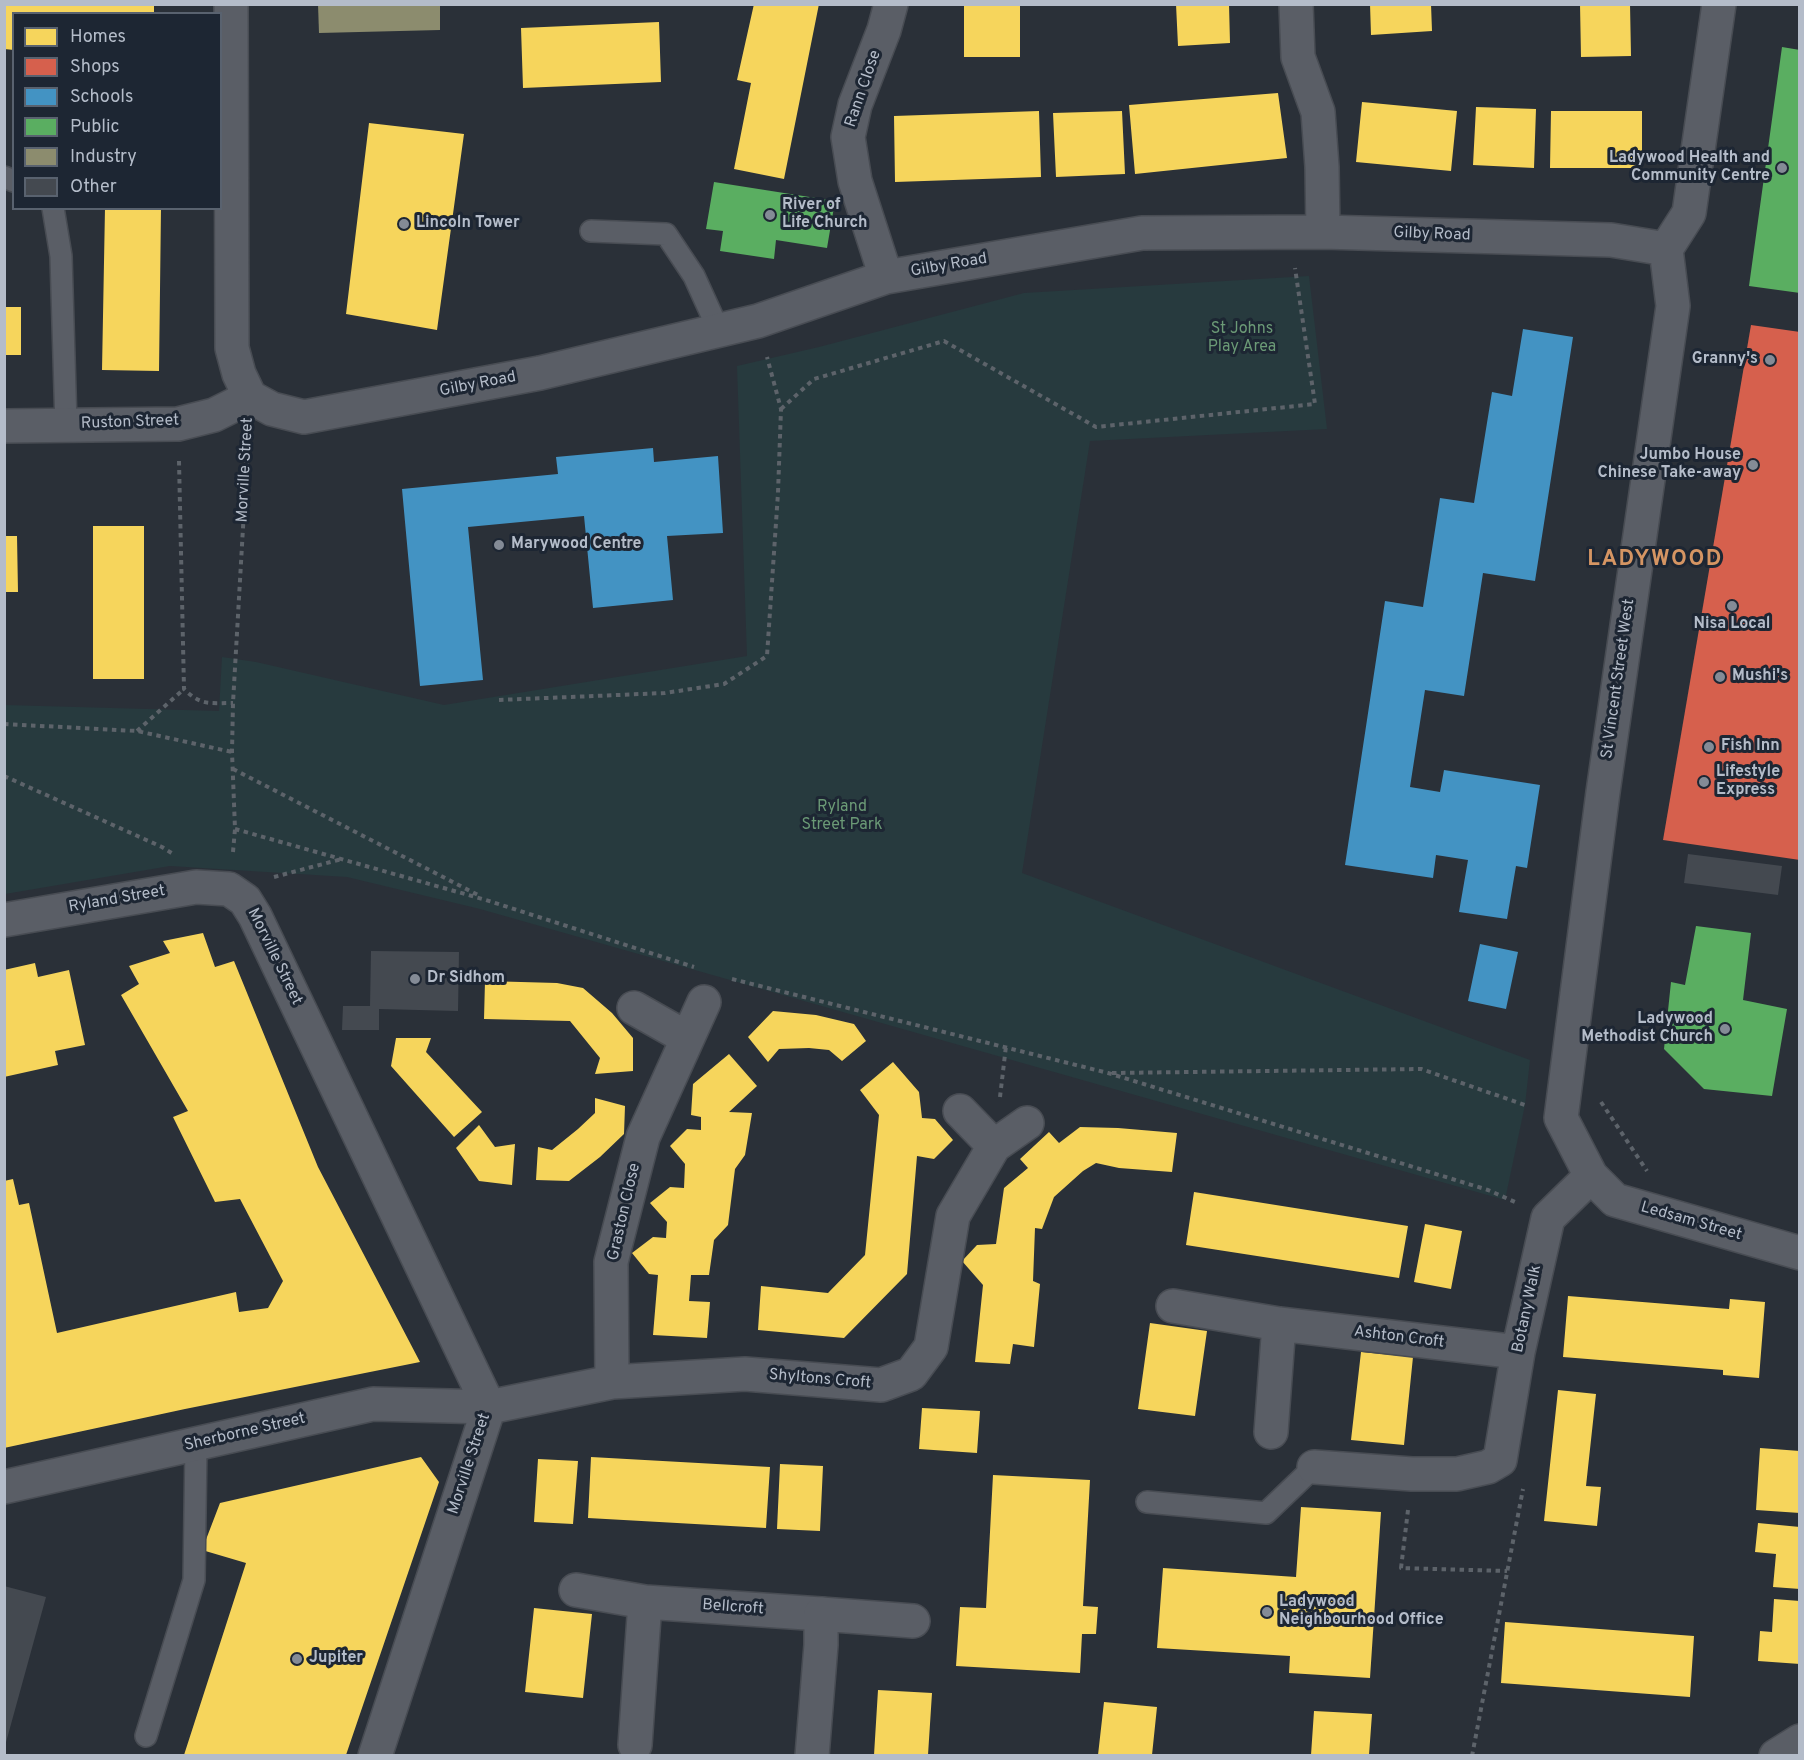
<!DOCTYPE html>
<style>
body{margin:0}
#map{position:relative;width:1804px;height:1760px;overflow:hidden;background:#2a3038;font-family:Overpass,sans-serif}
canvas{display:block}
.frame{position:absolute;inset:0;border:6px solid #b4bcc9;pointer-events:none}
.legend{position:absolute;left:12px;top:12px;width:210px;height:198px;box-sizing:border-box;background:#1d2633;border:2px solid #59626f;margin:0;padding:8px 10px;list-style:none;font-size:18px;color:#b4bcc9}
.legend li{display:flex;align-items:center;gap:12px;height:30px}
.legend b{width:30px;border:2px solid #59626f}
</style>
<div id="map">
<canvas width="1804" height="1760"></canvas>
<div class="frame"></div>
<ul class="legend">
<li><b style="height:16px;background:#f6d55c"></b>Homes</li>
<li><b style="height:16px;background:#d6604d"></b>Shops</li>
<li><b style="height:16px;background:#4393c3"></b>Schools</li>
<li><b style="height:16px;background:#5aae61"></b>Public</li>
<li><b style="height:16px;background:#8c8c6e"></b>Industry</li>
<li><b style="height:16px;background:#444950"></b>Other</li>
</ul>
</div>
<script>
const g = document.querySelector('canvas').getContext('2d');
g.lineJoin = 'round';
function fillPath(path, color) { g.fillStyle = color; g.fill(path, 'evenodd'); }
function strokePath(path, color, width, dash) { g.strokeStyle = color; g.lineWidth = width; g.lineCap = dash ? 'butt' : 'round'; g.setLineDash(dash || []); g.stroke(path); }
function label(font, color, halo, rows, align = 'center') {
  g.font = font + ' Overpass,sans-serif'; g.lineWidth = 6; g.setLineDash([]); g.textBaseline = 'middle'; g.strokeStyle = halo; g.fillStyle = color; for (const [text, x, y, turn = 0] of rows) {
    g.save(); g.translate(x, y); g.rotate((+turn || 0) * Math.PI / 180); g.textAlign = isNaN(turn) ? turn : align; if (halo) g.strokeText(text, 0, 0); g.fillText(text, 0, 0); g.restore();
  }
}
fillPath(new Path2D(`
 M1309 276 1327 429 1090 441 1022 873 1530 1060 1525 1105 1505 1200 480 909 347 877 170 866 5 894V705L219 711 222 657 256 662 444 705 747 656 737 366 819 347 1024 293Z`), '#273a3e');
fillPath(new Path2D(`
 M4 4H154V14H14V50L4 49Z
 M754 4H819L784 179 734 169 751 83 737 80Z
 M964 4H1020V57H964Z
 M1176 4H1229L1230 43 1178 46Z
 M1370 4H1431L1432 31 1371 35Z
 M1580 4H1630L1631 56 1581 57Z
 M659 22 661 82 523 88 521 28Z
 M1278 93 1287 158 1135 174 1129 105Z
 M1362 102 1457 111 1451 171 1356 162Z
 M1476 107 1536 109 1534 168 1473 165Z
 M1039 111 1041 177 895 182 894 116Z
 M1122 111 1125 174 1056 177 1053 113Z
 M1551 111H1642V168H1550Z
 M369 123 464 134 437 330 346 314Z
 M105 208H161L159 371 102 370Z
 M4 307H21V355H4Z
 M93 526H144V679H93Z
 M4 536H17L18 592H4Z
 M203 933 215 967 234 961 318 1167 420 1362 185 1409 4 1448V1181L13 1179 19 1205 29 1203 57 1333 236 1292 239 1312 268 1308 283 1281 240 1199 215 1202 173 1117 188 1111 121 995 139 984 129 966 170 953 163 941Z
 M35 963 38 977 69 970 85 1045 55 1051 58 1065 4 1077V970Z
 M485 981 557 983 583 988 612 1013 633 1038V1071L595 1074 600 1058 570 1021 484 1019Z
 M773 1011 816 1015 854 1024 866 1041 842 1061 829 1050 809 1048 779 1049 768 1062 748 1037Z
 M396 1038H431L426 1052 482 1112 454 1137 391 1066Z
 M729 1054 757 1086 729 1112 752 1113 745 1155 735 1169 728 1225 714 1240 709 1275H691L689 1301 710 1302 707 1338 653 1335 658 1275 649 1274 632 1253 653 1237 666 1238 667 1222 650 1203 670 1187 684 1188 685 1164 670 1146 687 1129 701 1130V1117L691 1115 693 1084Z
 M893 1062 919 1092 922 1118 935 1119 953 1140 934 1159 917 1156 907 1274 844 1338 758 1330 761 1286 828 1293 865 1255 879 1115 860 1090Z
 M595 1098 625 1106 624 1134 600 1157 569 1181 536 1180 538 1147 552 1150 578 1129 595 1113Z
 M479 1125 495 1147 515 1144 512 1185 479 1181 456 1148Z
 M1080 1127 1118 1128 1177 1133 1172 1172 1119 1168 1096 1163 1083 1171 1054 1197 1042 1229 1035 1228 1033 1281 1040 1284 1034 1347 1013 1344 1010 1364 975 1362 983 1285 962 1261 977 1245 996 1244 1004 1188 1028 1168 1020 1159 1049 1132 1059 1143Z
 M1194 1192 1408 1226 1399 1278 1186 1245Z
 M1425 1224 1462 1231 1451 1289 1414 1282Z
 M1568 1296 1729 1309 1730 1299 1765 1302 1759 1378 1723 1375V1370L1563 1357Z
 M1150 1323 1207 1331 1195 1416 1138 1409Z
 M1361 1352 1413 1357 1404 1445 1351 1440Z
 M1558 1390 1596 1394 1586 1486 1601 1487 1597 1526 1544 1521Z
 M922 1408 980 1411 977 1453 919 1449Z
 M1760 1448 1800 1451V1513L1756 1510Z
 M421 1457 439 1482 346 1755H184L246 1563 202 1550 220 1503Z
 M591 1457 770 1467 766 1528 588 1518Z
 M538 1459 578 1461 573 1524 534 1522Z
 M780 1464 823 1466 820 1531 777 1529Z
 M993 1475 1090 1480 1083 1606 1098 1607 1096 1634H1082L1080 1673 956 1666 960 1607 986 1608Z
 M1301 1507 1381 1512 1370 1678 1289 1673 1290 1656 1157 1648 1163 1568 1296 1577Z
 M1758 1523 1800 1527V1589L1773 1587 1776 1554 1755 1552Z
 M1774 1599 1800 1601V1664L1758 1661 1760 1631 1772 1632Z
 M534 1608 592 1614 583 1698 525 1692Z
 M1505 1622 1694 1636 1690 1697 1501 1683Z
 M878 1690 932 1693 928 1755H874Z
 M1104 1702 1157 1707 1152 1755H1098Z
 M1314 1711 1372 1714 1369 1755H1311Z`), '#f6d55c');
fillPath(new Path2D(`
 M1751 325 1800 332V860L1663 840Z`), '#d6604d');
fillPath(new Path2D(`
 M1523 329 1573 337 1535 581 1483 573 1464 696 1425 690 1410 787 1440 792 1444 770 1540 785 1527 868 1516 866 1507 919 1459 912 1468 860 1436 855 1433 878 1345 865 1385 601 1423 607 1440 498 1474 503 1492 392 1512 396Z
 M653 448 654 462 718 456 723 533 667 536 673 600 593 608 584 516 468 527 483 680 420 686 402 489 558 474 556 457Z
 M1480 944 1518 952 1506 1009 1468 1001Z`), '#4393c3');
fillPath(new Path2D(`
 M1782 47 1800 50V293L1749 286Z
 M714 182 835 201 827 248 776 240 774 259 720 251 723 231 706 229Z
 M1696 926 1751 933 1743 1000 1787 1009 1772 1096 1704 1089 1664 1049 1671 982 1685 985Z`), '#5aae61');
fillPath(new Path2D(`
 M318 4H440V30L319 33Z`), '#8c8c6e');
fillPath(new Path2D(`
 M1688 854 1782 866 1778 895 1684 883Z
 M371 951 459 952 458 1011 379 1009V1030H342L343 1006H370Z
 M4 1586 46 1597 5 1746H4Z`), '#444950');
const service = new Path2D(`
 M4 177 14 181
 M53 208 61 256 66 425
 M591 231 666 234 694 276 719 331
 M1147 1502 1266 1513 1314 1467
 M146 1736 194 1580 196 1444`);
const pedestrian = new Path2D(`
 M576 1590 645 1602 821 1614
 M635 1745 645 1602`);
const minor = new Path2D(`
 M231 4 232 348 239 374 250 397
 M1296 4 1298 57 1318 112 1322 167 1323 232
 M1719 4 1689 213 1666 249 1673 306 1603 792 1561 1118 1591 1176 1615 1200 1800 1253
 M886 277 855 181 848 137 855 105 884 30 891 4
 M250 397 272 409 304 417 540 373 758 321 886 277 1142 233 1323 232 1611 240 1666 249
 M4 426 178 424 214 415 250 397
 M4 920 196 887 229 889 245 900 255 916 489 1407 375 1756
 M634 1008 687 1038
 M994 1146 1027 1123
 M1173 1306 1279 1324 1518 1352
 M612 1382 745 1374 881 1385 911 1374 931 1347 953 1216 994 1146 960 1111
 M1271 1432 1279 1324
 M1314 1467 1412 1474H1457L1488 1467 1500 1460 1518 1352 1548 1218 1591 1176
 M4 1487 373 1404 489 1407 612 1382 611 1262 643 1137 704 1002
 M812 1756 821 1645V1614L913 1621
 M1776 1756 1800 1741`);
strokePath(service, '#484c53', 24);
strokePath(pedestrian, '#484c53', 36);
strokePath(minor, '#484c53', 36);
strokePath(new Path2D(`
 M781 409 814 379 944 341 1096 427 1315 404 1295 268
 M179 461 184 689C201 706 210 703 233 703
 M499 700 665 693 724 684 767 656 778 493 781 409 767 357
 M4 724 137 731 232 752
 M137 731 184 689
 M233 769 478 895
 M4 776 162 847 173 854
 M235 829 486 900 694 967
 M233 852 235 829 232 752 233 703 248 440
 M274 877 342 859
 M732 979 1108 1073 1488 1190 1515 1202
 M1112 1073 1421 1069 1525 1105
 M1000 1097 1006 1046
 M1601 1102 1647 1171
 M1408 1510 1401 1568 1507 1571
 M1472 1756 1523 1489`), '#5d636a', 4, [4.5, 4.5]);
strokePath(service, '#5a5e66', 21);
strokePath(pedestrian, '#5a5e66', 33);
strokePath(minor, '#5a5e66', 33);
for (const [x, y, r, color] of [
 [1782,168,6,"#848b96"],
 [770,215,6,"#848b96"],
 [404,224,6,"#848b96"],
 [1770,360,6,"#848b96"],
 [1753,465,6,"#848b96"],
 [499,545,6,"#848b96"],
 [1732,606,6,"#848b96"],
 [1720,677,6,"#848b96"],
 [1709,747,6,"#848b96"],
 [1704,782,6,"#848b96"],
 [415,979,6,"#848b96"],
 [1725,1029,6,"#848b96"],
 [1267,1612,6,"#848b96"],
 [297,1659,6,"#848b96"]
]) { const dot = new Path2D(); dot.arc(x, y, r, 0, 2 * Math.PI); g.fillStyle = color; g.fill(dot); strokePath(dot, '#1d2633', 2); }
label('16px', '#b4bcc9', '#1d2633', [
 ["Rann Close",864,89,-71],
 ["Gilby Road",1432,235,2],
 ["Gilby Road",949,266,-10],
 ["Gilby Road",478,385,-11],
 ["Ruston Street",130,423,-2],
 ["Morville Street",246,470,-87],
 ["St Vincent Street West",1619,679,-82],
 ["Ryland Street",117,900,-10],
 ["Morville Street",274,957,64],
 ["Graston Close",625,1212,-77],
 ["Ledsam Street",1691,1222,16],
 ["Botany Walk",1528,1309,-78],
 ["Ashton Croft",1399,1338,7],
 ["Shyltons Croft",820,1380,5],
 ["Sherborne Street",245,1433,-13],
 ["Morville Street",470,1464,-72],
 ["Bellcroft",733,1608,4]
]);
label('bold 16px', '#b4bcc9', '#1d2633', [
 ["Ladywood Health and",1770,159,"right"],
 ["Community Centre",1770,177,"right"],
 ["River of",782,206],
 ["Life Church",782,224],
 ["Lincoln Tower",416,224],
 ["Granny's",1758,360,"right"],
 ["Jumbo House",1741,456,"right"],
 ["Chinese Take-away",1741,474,"right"],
 ["Marywood Centre",511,545],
 ["Nisa Local",1732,625,"center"],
 ["Mushi's",1732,677],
 ["Fish Inn",1721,747],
 ["Lifestyle",1716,773],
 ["Express",1716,791],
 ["Dr Sidhom",427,979],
 ["Ladywood",1713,1020,"right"],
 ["Methodist Church",1713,1038,"right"],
 ["Ladywood",1279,1603],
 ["Neighbourhood Office",1279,1621],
 ["Jupiter",309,1659]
], 'left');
label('16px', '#6b9a76', '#1d2633', [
 ["St Johns",1242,330],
 ["Play Area",1242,348],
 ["Ryland",842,808],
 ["Street Park",842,826]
]);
g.letterSpacing = '1.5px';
label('bold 22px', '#d59563', '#1d2633', [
 ["LADYWOOD",1655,561]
]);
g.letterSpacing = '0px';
</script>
